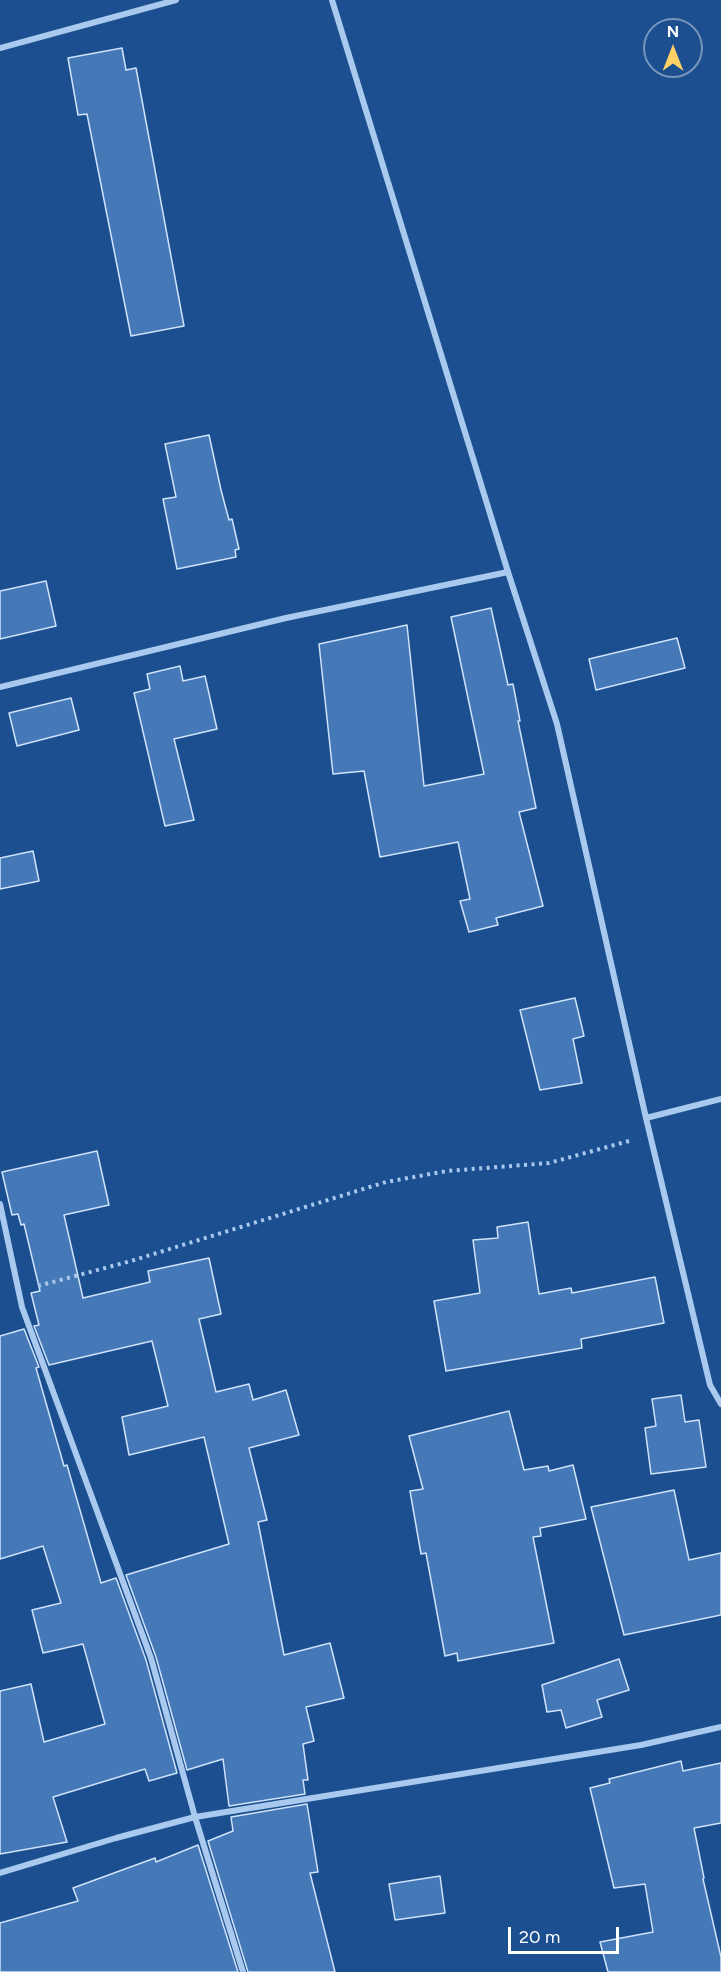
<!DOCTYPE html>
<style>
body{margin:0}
#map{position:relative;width:721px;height:1972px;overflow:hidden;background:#1b4f8f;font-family:Figtree,sans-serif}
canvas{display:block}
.north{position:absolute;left:643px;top:18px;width:60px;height:60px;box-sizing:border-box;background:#1b4f8f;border:2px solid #7695bc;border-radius:50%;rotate:0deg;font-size:16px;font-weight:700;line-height:24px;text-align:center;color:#fff}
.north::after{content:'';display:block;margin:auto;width:21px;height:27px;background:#ffd166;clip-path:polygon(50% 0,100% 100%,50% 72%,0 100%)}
.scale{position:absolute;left:508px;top:1927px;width:111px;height:27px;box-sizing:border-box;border:3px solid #fff;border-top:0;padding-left:8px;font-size:18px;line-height:21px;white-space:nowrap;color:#fff;-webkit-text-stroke:4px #1b4f8f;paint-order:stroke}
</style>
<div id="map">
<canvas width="721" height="1972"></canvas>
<div class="north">N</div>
<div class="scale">20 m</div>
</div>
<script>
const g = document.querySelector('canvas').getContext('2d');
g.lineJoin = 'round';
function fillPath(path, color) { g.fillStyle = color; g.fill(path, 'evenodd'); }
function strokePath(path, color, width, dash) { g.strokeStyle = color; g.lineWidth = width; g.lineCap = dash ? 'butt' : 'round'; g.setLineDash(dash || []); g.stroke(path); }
const building = new Path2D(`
 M122 48 126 70 136 68 184 326 131 336 87 114 78 115 68 58Z
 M209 435 221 490 229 520 232 519 239 549 235 550 236 557 177 569 163 499 176 497 165 444Z
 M46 581 56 626 0 639V591Z
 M491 608 508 685 513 684 520 721H518L536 808 519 812 543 906 496 918 498 925 469 932 460 901 470 899 458 842 380 857 364 771 333 774 319 644 407 625 424 786 484 774 451 617Z
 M677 638 685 668 596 690 589 659Z
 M180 666 183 681 205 676 217 729 174 739 194 820 165 826 134 693 150 689 147 674Z
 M71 698 79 730 17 746 9 713Z
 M33 851 39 881 0 889V858Z
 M575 998 584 1036 573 1039 582 1083 540 1090 520 1010Z
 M97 1151 109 1205 64 1215 83 1298 150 1282 148 1271 209 1258 221 1314 199 1319 216 1392 249 1384 253 1400 286 1390 299 1435 249 1448 267 1520 258 1522 284 1655 330 1643 344 1698 306 1707 314 1741 303 1744 308 1780H303L305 1794 229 1806 223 1759 187 1770 156 1657 126 1575 229 1544 204 1437 129 1455 122 1417 168 1406 152 1341 49 1365 34 1326 39 1325 31 1293 40 1291 24 1224 21 1225 18 1214 12 1215 2 1172Z
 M528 1222 539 1294 571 1288 572 1293 655 1277 664 1323 581 1339 582 1348 446 1371 434 1301 480 1293 473 1240 498 1238 497 1227Z
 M24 1329 39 1367 36 1368 64 1466 67 1465 101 1583 116 1578 146 1660 177 1773 149 1781 145 1769 53 1797 67 1842 0 1854V1691L31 1684 44 1742 105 1724 83 1644 43 1653 32 1610 61 1603 43 1546 0 1559V1336Z
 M681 1395 685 1422 699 1420 706 1467 651 1474 645 1428 656 1426 652 1399Z
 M509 1411 524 1470 548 1466 549 1471 573 1465 586 1519 540 1528 541 1536 533 1537 554 1643 458 1661 457 1653 445 1656 426 1553 421 1554 410 1491 423 1489 409 1436Z
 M674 1490 689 1560 721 1553V1615L624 1635 591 1507Z
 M619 1659 629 1690 597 1700 602 1717 566 1728 561 1710 547 1712 542 1685Z
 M681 1761 683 1771 721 1763V1823L694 1828 704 1878 703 1879 721 1957V1972H608L600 1942 653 1932 645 1884 614 1888 590 1788 610 1783 609 1779Z
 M307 1804 318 1872 310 1873 335 1972H248L208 1841 233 1831 231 1817Z
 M198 1845 238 1972H0V1923L78 1901 73 1888 155 1858 156 1862Z
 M440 1876 445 1913 395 1920 389 1884Z`);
fillPath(building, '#4478b7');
strokePath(building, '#cfe3fa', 1.5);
strokePath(new Path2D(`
 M38 1286 131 1261 386 1182 447 1171 549 1163 629 1141`), '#a9c9ee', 4, [3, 4.5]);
strokePath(new Path2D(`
 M332 0 508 572 557 724 646 1118 721 1099
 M0 48 176 0
 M0 687 286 618 508 572
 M646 1118 710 1385 721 1404
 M0 1204 22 1307 151 1658 195 1817 243 1972
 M0 1873 116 1838 195 1817 641 1745 721 1727`), '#a9c9ee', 6);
</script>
